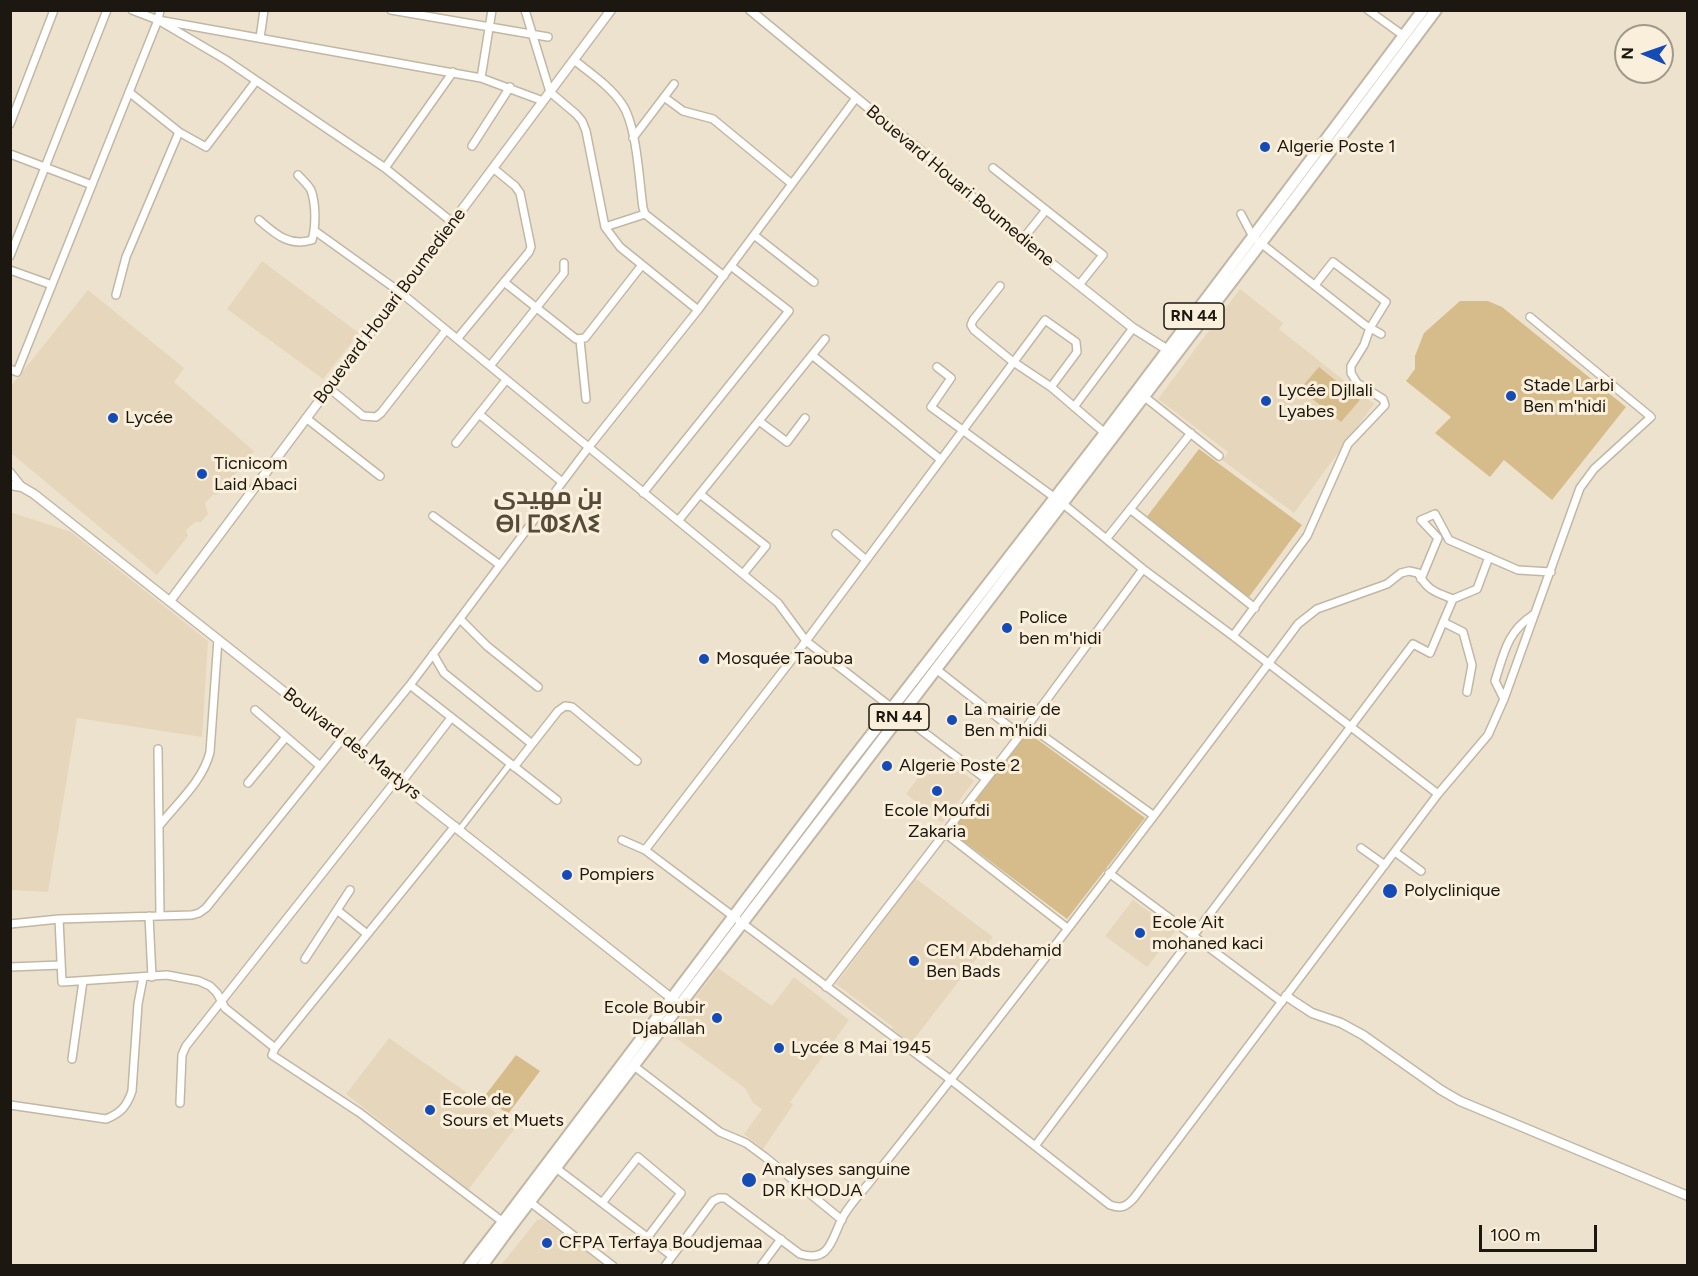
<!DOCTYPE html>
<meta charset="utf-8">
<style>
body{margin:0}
#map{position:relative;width:1698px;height:1276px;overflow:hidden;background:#ede2cd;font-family:Figtree,sans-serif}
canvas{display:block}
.frame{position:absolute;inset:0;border:12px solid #1c1811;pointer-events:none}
.north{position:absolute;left:1614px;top:24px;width:60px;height:60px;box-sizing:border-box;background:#faefda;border:2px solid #a1998a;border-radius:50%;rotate:272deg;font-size:16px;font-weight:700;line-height:24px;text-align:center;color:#1c1811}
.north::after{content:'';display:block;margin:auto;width:21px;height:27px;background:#154bb7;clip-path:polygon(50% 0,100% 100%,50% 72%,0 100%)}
.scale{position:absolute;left:1479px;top:1225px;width:118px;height:27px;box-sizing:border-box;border:3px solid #1c1811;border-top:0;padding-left:8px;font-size:18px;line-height:21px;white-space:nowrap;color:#1c1811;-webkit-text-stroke:4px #faefda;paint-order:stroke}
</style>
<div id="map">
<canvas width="1698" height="1276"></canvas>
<div class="frame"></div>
<div class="north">N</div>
<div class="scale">100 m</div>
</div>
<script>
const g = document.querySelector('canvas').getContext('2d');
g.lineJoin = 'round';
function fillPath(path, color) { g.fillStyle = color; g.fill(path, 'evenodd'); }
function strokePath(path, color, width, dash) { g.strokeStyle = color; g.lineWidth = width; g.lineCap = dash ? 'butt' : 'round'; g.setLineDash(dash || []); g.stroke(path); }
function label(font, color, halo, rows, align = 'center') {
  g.font = font + ' Figtree,Cairo,"Noto Sans Tifinagh",sans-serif'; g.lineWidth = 6; g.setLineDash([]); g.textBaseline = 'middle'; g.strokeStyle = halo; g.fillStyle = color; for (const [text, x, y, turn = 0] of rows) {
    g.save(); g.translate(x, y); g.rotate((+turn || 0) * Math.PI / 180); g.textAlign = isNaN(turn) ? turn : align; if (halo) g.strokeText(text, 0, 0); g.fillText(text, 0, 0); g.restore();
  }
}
fillPath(new Path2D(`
 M262 261 359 333 323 379 227 309Z
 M1240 289 1283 323 1279 329 1374 404 1294 513 1222 460 1228 452 1158 399Z
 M88 290 184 368 174 382 254 451 219 494 213 495 205 503 208 514 201 522H195L186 530 188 536 157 575 11 453V386Z
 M10 512 71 532 208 641 202 737 77 718 48 892 11 890Z
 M941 756 974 781 942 823 906 794 928 764 933 767Z
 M915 878 993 937 911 1043 892 1029 893 1027 836 984Z
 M1133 900 1175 931 1147 967 1105 936Z
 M718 968 772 1006 794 977 849 1020 790 1102 793 1105 763 1149 744 1134 762 1109 753 1103 745 1088 669 1033Z
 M389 1038 516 1127 468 1190 346 1094Z
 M542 1219H543L604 1265H501L537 1220Z`), '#e6d7bc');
fillPath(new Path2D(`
 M1460 301H1488L1502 307 1626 407 1552 500 1504 460 1490 477 1435 433 1451 417 1406 381 1415 369V356L1424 333Z
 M1319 367 1360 400 1341 422 1300 389Z
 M1199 449 1302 525 1249 597 1145 519Z
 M1027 732 1145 818 1067 919 950 831Z
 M516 1055 540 1071 508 1114 484 1097Z`), '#d7bc8b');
const pedestrian = new Path2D(`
 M460 829 510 764`);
const minor = new Path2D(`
 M132 10 158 20 226 60 385 168 452 222
 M391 10 548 37
 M525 10 550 92 576 114 582 121 586 131 605 227 620 247 698 310
 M1368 10 1404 36
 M158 20 481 78 543 101
 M260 38 264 10
 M574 60C590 73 610 86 622 104 637 126 639 180 643 208L645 214 724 276
 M481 78 492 10
 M129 92 179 132 206 147 256 81
 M664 97 683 111 713 119 792 184
 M10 124 54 10
 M633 138 674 84
 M472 146 510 87
 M10 154 92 185
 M385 168 453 72
 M993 168 1103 255 1079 285
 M1241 214 1253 237 1365 325 1381 334
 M259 220C275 234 289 247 312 240 316 227 316 204 311 190 308 185 302 179 298 175
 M605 227 645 214
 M315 231 400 292 778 603 806 641 901 715 986 779
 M754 235 814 282
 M1022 240 1046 210
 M10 256 107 10
 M10 270 52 285
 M504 282 576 339 585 338 642 265
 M1000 286 973 320 971 325 974 330 1012 361 1051 387 1106 434
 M116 295 126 257 179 132
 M457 339 529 252 531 247 520 193 515 186 493 168
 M580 340 586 399
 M812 355 940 459
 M490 366 564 273V263
 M10 369 17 372 158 20 160 10
 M329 388 363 416 376 417 381 413 446 330
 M1141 394 1219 456
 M1074 407 1133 328
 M479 414 562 482
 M306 418 380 476
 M759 421 787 442 805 418
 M456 443 506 380
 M10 472 22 487
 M643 493 789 311 731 266
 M700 494 766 546 743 574
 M1130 509 1255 608
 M433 516 500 565
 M678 521 825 339
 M836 534 866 560
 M1107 538 1191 433
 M1421 579 1438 538 1421 520 1435 514 1449 540 1518 570 1551 572
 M460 619 487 646 538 687
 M1443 622 1463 632 1472 665 1467 692
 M1233 636 1307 536 1348 444 1385 405 1383 399 1357 383 1351 373V366L1364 345 1370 328 1386 302 1333 262 1315 285
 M433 654 444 673 532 744
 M936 669 1020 735
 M410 685 557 800
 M1504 699 1495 681C1504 653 1507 632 1533 615
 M255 710 320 766
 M1028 725 1153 815
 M158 749 160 916
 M358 749 410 685 588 448 698 310 856 98
 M514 767 558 711 565 706 572 707 637 761
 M248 783 286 737
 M401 783 451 718
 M1438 794 1488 735 1504 699 1580 488 1594 469 1651 417 1530 317
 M159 826C177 803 203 781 210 752L218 639
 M455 826 275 1048 272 1055 360 1113 503 1222
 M945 833 1067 928
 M622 840 645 850 951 1080 1110 1205C1121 1209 1126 1207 1134 1198L1438 794 1233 636 1143 569 1062 503 931 407 951 378 937 367
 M1361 848 1385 865
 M645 850 806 641 1045 320 1076 342 1077 352 1051 387
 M1395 852 1421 871
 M1109 873 1282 1002
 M337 910 367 934
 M149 916 152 977
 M59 919 62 982 167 975 199 981 210 986 217 993 225 1008 275 1048
 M10 924 59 919 192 915 199 913 206 908 343 738
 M305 959 350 890
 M10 967 61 965
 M826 987 1028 725 1143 569
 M72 1059 83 981
 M634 1066 720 1132 746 1143 765 1157 842 1220
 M180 1103 182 1055 186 1046 397 779
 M10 1105 106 1119C121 1113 127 1106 132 1091L138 1004 143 978
 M1035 1146 1413 644 1430 653 1453 599
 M556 1168 672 1256
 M530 1202 613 1266
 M602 1203 638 1157 681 1193 647 1238
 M665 1266 713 1201 719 1198H725L800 1254C832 1264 832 1235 844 1215 851 1203 861 1193 869 1183 1016 999 1158 812 1298 624L1317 609 1387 584 1401 573 1409 571 1418 573C1428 591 1435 592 1453 599L1477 589 1489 557
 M761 1266 781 1239`);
const tertiary = new Path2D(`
 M750 10 939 166 998 221 1133 328 1171 352
 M10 485 22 487 34 494 675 1001
 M170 601 611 10
 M1286 996 1312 1013 1341 1023 1363 1035 1441 1090 1460 1101 1688 1196`);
const primary = new Path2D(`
 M503 1222 847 766 1105 433 1282 198
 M509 1229 1290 205`);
const trunk = new Path2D(`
 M1282 198 1423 10
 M1290 205 1436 10
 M469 1266 503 1222
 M482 1266 509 1229`);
strokePath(pedestrian, '#c2b7a4', 8);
strokePath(minor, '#c2b7a4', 10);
strokePath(tertiary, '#c2b7a4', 11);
strokePath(primary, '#c2b7a4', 14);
strokePath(trunk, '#c2b7a4', 14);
strokePath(pedestrian, '#fff', 5);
strokePath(minor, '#fff', 7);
strokePath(tertiary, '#fff', 8);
strokePath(primary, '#fff', 10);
strokePath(trunk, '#fff', 10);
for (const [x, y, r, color] of [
 [1265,147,6,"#154bb7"],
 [1511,396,6,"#154bb7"],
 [1266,401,6,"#154bb7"],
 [113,418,6,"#154bb7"],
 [202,474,6,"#154bb7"],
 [1007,628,6,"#154bb7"],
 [704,659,6,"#154bb7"],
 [952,720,6,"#154bb7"],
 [887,766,6,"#154bb7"],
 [937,791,6,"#154bb7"],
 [567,875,6,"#154bb7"],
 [1390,891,8,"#154bb7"],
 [1140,933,6,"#154bb7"],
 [914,961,6,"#154bb7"],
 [717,1018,6,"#154bb7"],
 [779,1048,6,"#154bb7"],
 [430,1110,6,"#154bb7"],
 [749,1180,8,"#154bb7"],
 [547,1243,6,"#154bb7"]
]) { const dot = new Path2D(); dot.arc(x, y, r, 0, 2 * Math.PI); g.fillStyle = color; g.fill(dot); strokePath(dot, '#faefda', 2); }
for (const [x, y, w] of [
 [1194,316,60],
 [899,717,60]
]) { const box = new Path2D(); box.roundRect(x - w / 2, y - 13, w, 26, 4.5); g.fillStyle = '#faefda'; g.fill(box); strokePath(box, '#1c1811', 1.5); }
label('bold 16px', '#1c1811', null, [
 ["RN 44",1194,316],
 ["RN 44",899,717]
]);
label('18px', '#1c1811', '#faefda', [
 ["Algerie Poste 1",1277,147],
 ["Stade Larbi",1523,386],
 ["Ben m'hidi",1523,407],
 ["Lycée Djllali",1278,391],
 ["Lyabes",1278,412],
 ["Lycée",125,418],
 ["Ticnicom",214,464],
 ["Laid Abaci",214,485],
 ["Police",1019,618],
 ["ben m'hidi",1019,639],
 ["Mosquée Taouba",716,659],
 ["La mairie de",964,710],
 ["Ben m'hidi",964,731],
 ["Algerie Poste 2",899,766],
 ["Ecole Moufdi",937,811,"center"],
 ["Zakaria",937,832,"center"],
 ["Pompiers",579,875],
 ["Polyclinique",1404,891],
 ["Ecole Ait",1152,923],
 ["mohaned kaci",1152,944],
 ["CEM Abdehamid",926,951],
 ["Ben Bads",926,972],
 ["Ecole Boubir",705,1008,"right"],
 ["Djaballah",705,1029,"right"],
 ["Lycée 8 Mai 1945",791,1048],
 ["Ecole de",442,1100],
 ["Sours et Muets",442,1121],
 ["Analyses sanguine",762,1170],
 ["DR KHODJA",762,1191],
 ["CFPA Terfaya Boudjemaa",559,1243]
], 'left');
label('18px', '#1c1811', '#faefda', [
 ["Bouevard Houari Boumediene",960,186,40],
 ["Bouevard Houari Boumediene",390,306,-53],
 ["Boulvard des Martyrs",352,744,38]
]);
label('bold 24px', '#554b3a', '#faefda', [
 ["بن مهيدي",548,497],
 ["ⴱⵏ ⵎⵀⵉⴷⵉ",548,525]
]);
</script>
